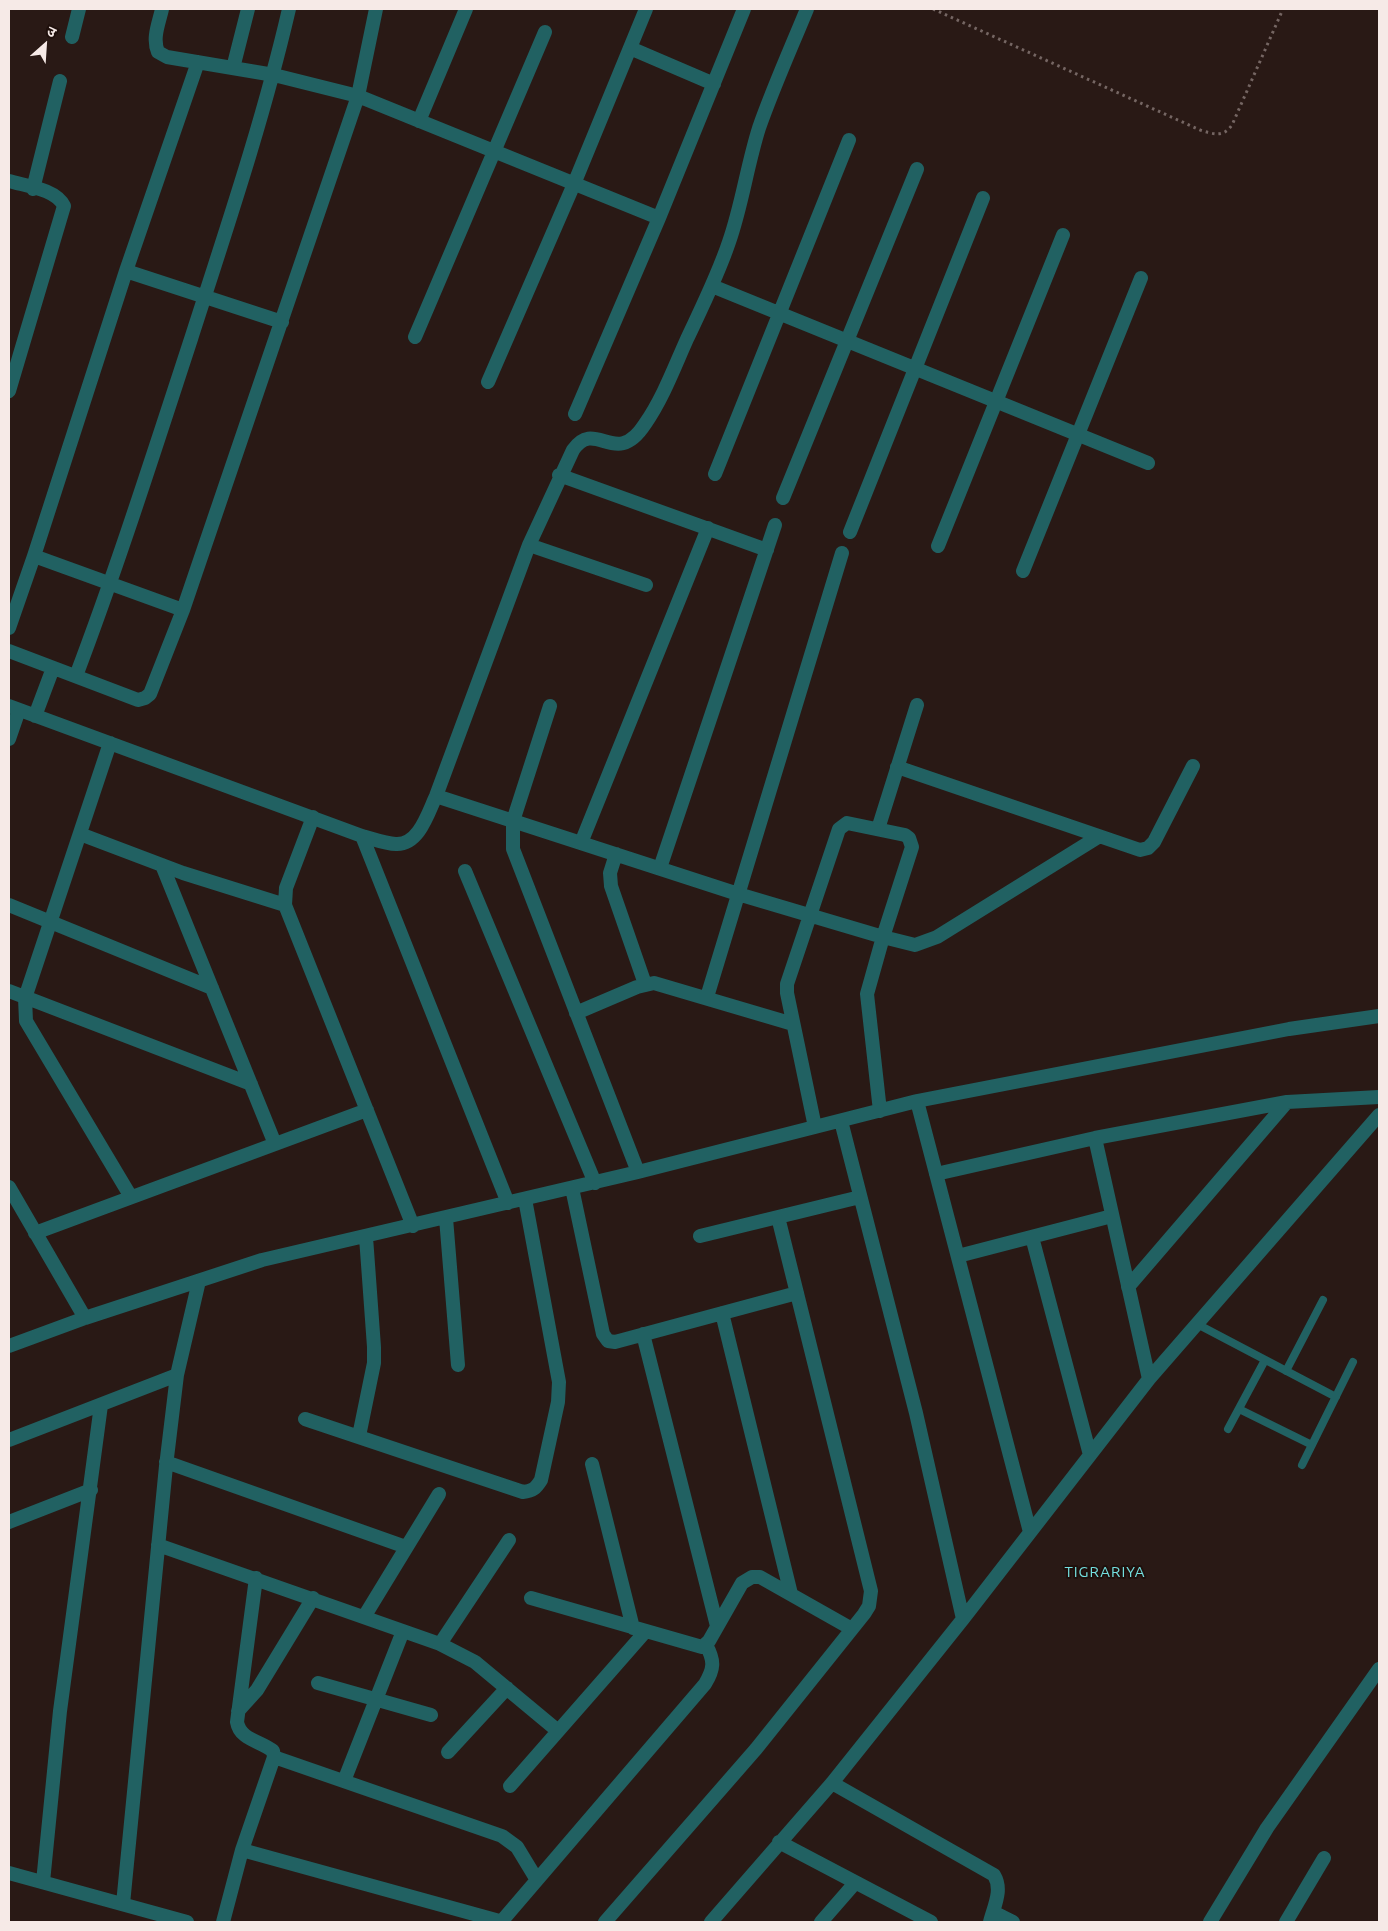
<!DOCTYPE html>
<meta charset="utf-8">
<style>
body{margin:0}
#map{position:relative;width:1388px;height:1931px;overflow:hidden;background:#291915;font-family:Ubuntu,"Noto Sans Devanagari",sans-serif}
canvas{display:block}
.frame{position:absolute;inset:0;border:10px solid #f6eae7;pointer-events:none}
.north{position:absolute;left:20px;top:20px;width:50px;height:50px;-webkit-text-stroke:4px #1f100c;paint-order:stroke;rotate:26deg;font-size:14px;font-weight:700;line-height:20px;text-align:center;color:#f6eae7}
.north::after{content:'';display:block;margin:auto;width:18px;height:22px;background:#f6eae7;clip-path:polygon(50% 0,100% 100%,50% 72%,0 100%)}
</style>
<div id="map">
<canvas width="1388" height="1931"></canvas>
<div class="frame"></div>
<div class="north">उ</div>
</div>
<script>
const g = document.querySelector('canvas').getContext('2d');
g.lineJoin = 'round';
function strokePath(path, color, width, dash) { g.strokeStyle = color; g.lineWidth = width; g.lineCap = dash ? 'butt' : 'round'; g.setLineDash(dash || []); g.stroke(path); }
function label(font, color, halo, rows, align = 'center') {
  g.font = font + ' Ubuntu,sans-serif'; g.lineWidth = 4; g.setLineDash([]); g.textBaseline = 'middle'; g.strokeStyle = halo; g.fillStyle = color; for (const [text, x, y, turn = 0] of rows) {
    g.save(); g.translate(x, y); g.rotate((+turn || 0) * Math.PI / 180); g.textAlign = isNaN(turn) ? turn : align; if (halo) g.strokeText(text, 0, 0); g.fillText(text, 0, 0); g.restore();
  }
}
strokePath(new Path2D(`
 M933 9 1200 130C1213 134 1223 138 1232 125L1283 9`), '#756663', 3, [2.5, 4]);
strokePath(new Path2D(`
 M1197 1324 1336 1397
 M1286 1371 1323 1300
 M1239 1409 1312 1445
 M1228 1429 1265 1360
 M1302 1465 1353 1362`), '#216162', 8);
strokePath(new Path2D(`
 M162 9C159 23 152 38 158 52L167 57 274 75 358 96 659 218
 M72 37 79 9
 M630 48 714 84
 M233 68 248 9
 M419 121 466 9
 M9 181C26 186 56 189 64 206L9 391
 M33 189 60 81
 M126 271 282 322
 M712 286 1148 463
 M415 337 545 32
 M488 382 574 184 646 9
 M575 414 659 218 744 9
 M715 474 849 140
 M559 475 767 550
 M783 498 917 169
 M850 532 983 198
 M529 545 646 585
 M938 546 1063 235
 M34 556 183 610
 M1023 571 1141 278
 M9 628 34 556 126 271 198 62
 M9 651 138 700 145 698 150 694 183 610 358 96 376 9
 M76 676C118 565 154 452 191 339 226 230 263 121 289 9
 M9 706 362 836C373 839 386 844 396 844 419 845 428 813 436 796L529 545 573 450C596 417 615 470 645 424 663 398 674 368 687 339 702 307 718 275 729 242 742 205 747 166 759 128 773 88 791 48 807 9
 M550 706 513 821V849L638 1172
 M35 716 53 668
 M9 739 19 710
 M110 743 25 998 26 1021 131 1197
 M897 767 1140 850 1148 848 1154 842 1193 766
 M436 796 738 894 883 937 915 945 937 937 1098 837
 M313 817 286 888 285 905 413 1226
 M878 829 917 705
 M80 834 183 873 285 905
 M362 836 508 1203
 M581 843 708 528
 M616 854 610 873 611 886 645 984
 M162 865 275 1144
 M660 868 775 525
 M465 871 595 1183
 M9 905 212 988
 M9 991 251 1084
 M707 997 842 553
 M576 1013 637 987 654 983 793 1024
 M917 1101 1030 1532
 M841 1121 916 1413 963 1619
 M815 1127 787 993V984L839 829 847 823 905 835 909 838 912 847 883 937 867 994 880 1111
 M1095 1138 1149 1379
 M936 1174 1095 1138 1287 1102 1379 1097
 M9 1187 85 1318
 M572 1188 603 1334 608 1341 615 1342 797 1293
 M446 1218 458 1365
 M35 1233 367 1110
 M700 1236 860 1197
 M1032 1237 1090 1455
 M958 1256 1112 1216
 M1128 1287 1287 1102
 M722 1313 791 1594
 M643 1334 717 1626
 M9 1346 85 1318 262 1260 638 1172 917 1101 1289 1029 1379 1016
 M305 1419 523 1492C533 1491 536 1488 541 1480L558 1402 559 1382 525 1199
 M359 1436 374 1363V1347L366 1237
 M9 1440 177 1375
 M166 1462 406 1547
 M592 1464 633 1628
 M9 1522 91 1490
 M158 1545 440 1644 475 1662 558 1731
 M531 1598 702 1647 709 1641 742 1583 752 1577H760L852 1629
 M364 1617 439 1494
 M440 1644 509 1540
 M318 1683 431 1715
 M238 1711 257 1690 313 1598
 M448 1752 507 1688
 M274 1757 502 1836 517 1847 537 1880
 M344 1781 403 1631
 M832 1783 994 1875C1003 1890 994 1906 990 1922
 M510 1786 645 1632
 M779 1842 931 1922
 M242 1850 503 1922
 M9 1873 187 1922
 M43 1882 60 1711 101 1405
 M123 1904 166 1466 177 1375 199 1281
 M993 1912 1013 1922
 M223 1922 242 1850 274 1757 273 1751C261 1741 240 1740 237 1722L256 1578
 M501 1922 705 1684C714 1669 715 1661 706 1645
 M605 1922 756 1749 864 1614 869 1606 871 1591 778 1217
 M711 1922 832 1783 963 1619 1149 1379 1379 1115
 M821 1922 855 1883
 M1210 1922 1267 1828 1379 1669
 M1286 1922 1324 1858`), '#216162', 14);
g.letterSpacing = '1px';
label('15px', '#74e0e0', '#1f100c', [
 ["TIGRARIYA",1105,1572]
]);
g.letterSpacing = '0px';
</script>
